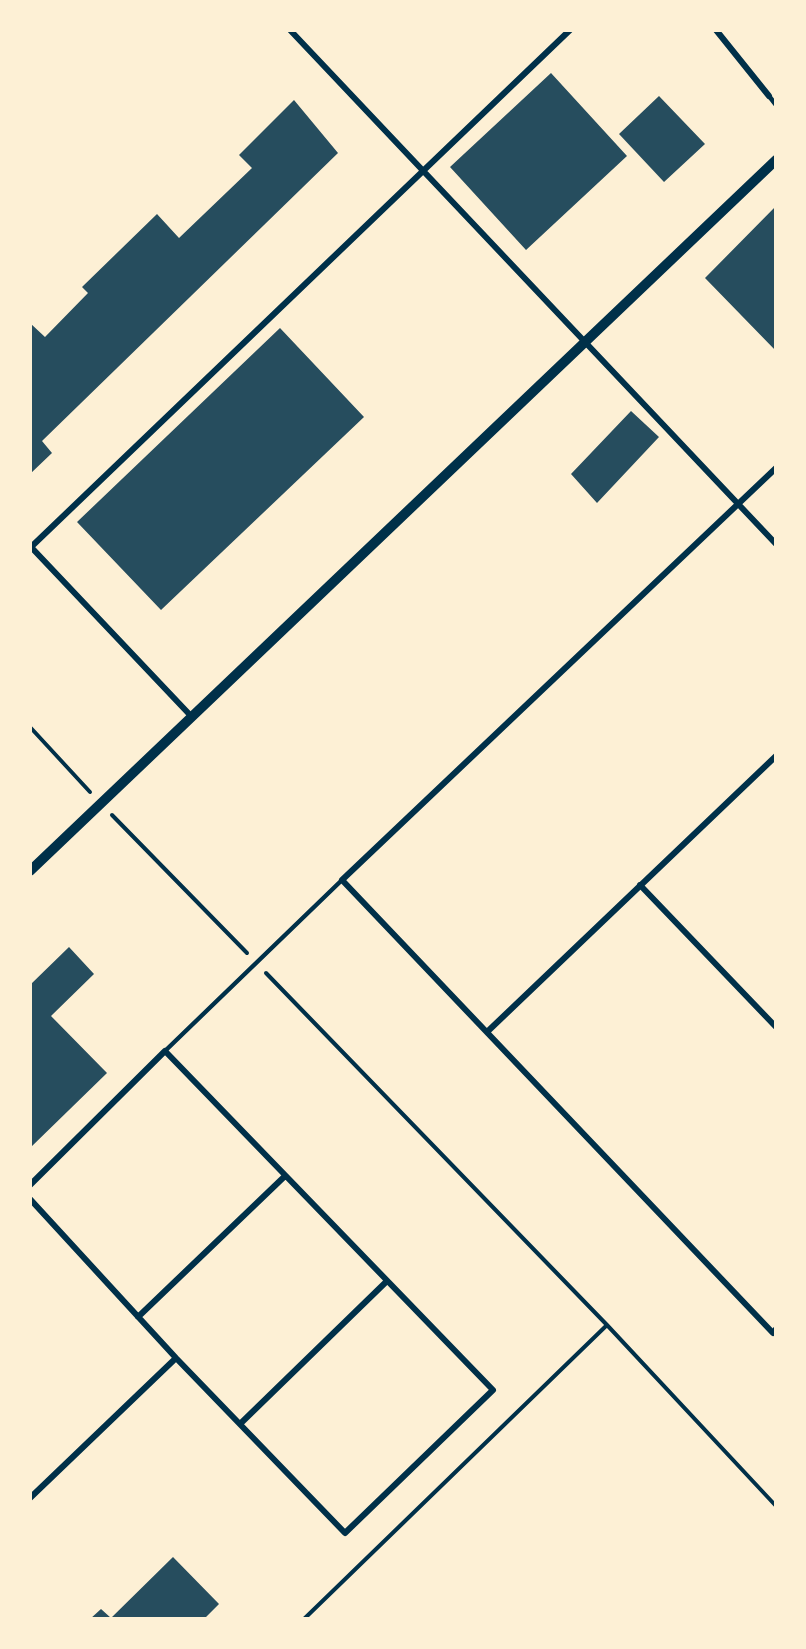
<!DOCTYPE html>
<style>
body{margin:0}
#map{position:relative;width:806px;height:1649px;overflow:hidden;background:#fdf0d5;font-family:"Public Sans",sans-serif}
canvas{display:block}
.frame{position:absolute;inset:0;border:32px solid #fdf0d5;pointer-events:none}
</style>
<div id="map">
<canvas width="806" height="1649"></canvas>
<div class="frame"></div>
</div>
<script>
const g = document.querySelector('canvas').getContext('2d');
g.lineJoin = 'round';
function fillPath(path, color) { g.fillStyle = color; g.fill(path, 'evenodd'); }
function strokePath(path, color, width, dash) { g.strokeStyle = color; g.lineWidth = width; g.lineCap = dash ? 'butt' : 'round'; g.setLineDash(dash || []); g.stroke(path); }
fillPath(new Path2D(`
 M551 73 627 156 526 250 450 167Z
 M659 96 705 144 664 182 619 134Z
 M294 100 338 153 42 441 52 453 30 474V323L45 337 88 293 82 287 157 214 179 238 252 168 239 155Z
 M776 206V351L705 278Z
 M280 328 364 417 161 610 77 522Z
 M631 411 659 437 597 503 571 474Z
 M69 947 94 974 51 1016 107 1073 30 1148V985Z
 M173 1557 219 1604 204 1619H90L101 1609 111 1618Z`), '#264d5e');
strokePath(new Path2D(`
 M30 727 90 792
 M112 815 247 953
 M266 973 607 1325 776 1506
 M304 1619 607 1325`), '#003049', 4);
strokePath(new Path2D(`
 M769 96 776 105
 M165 1051 342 880`), '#003049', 4.5);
strokePath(new Path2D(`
 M290 30 776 544
 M716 30 769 96
 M776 468 342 880 773 1333 776 1329
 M31 547 191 716
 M30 548 570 30
 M640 885 776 1027
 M487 1032 776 756
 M30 1185 165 1051 493 1390 345 1533 176 1358 30 1199
 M138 1317 285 1176
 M240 1424 387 1281
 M30 1498 176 1358`), '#003049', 6);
strokePath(new Path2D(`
 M30 871 776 160`), '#003049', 10);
</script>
